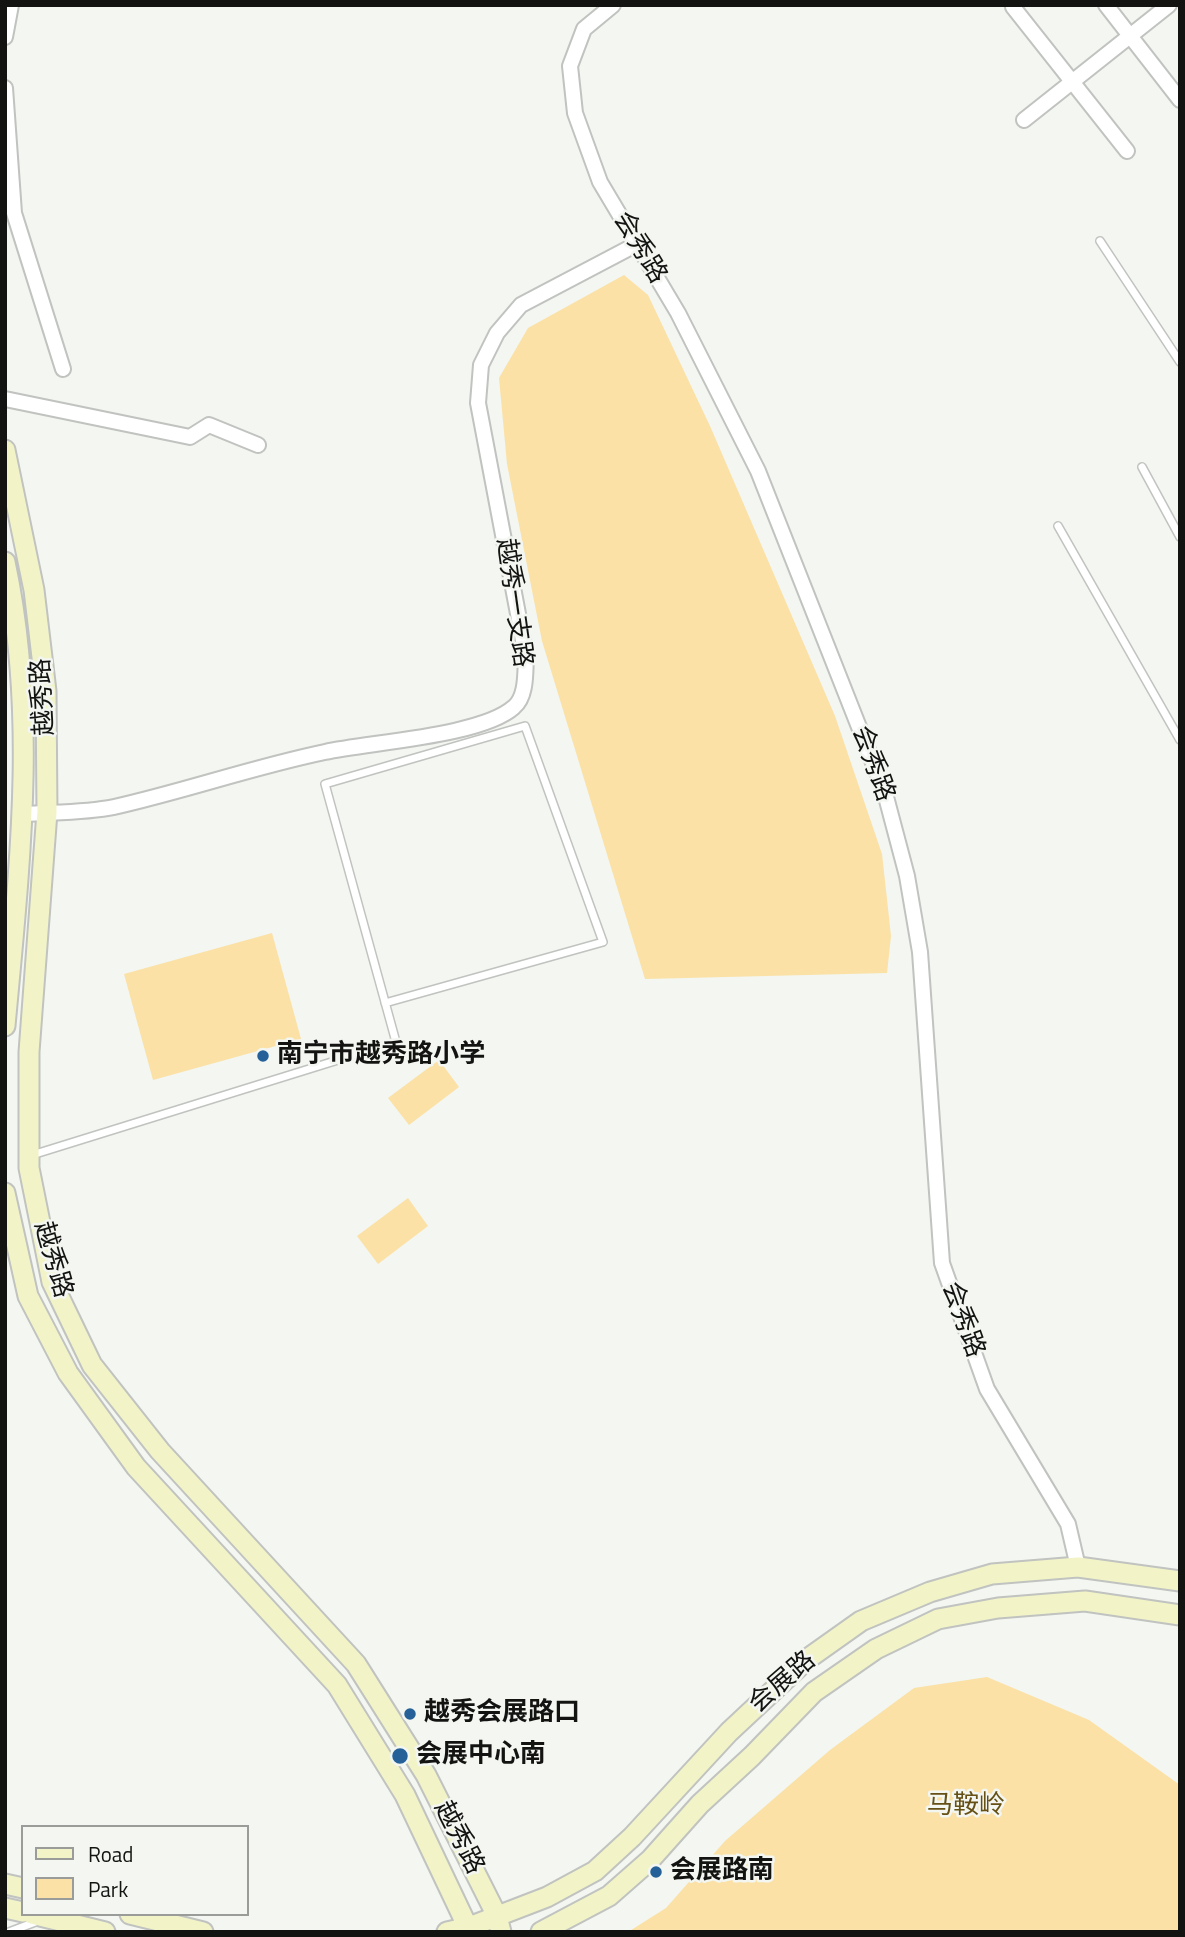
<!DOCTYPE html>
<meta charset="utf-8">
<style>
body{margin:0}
#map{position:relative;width:1185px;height:1937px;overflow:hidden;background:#f3f6f1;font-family:"Titillium Web",sans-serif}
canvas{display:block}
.frame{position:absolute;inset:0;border:7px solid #131412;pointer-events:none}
.legend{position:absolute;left:21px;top:1825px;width:228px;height:91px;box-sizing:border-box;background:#f3f6f1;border:2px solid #999c98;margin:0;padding:9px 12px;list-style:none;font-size:21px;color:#131412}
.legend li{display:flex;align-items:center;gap:14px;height:35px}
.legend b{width:35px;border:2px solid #999c98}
</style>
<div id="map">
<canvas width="1185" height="1937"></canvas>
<div class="frame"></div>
<ul class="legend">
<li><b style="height:9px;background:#f2f4c8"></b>Road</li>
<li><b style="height:19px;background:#fbe1a5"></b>Park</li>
</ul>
</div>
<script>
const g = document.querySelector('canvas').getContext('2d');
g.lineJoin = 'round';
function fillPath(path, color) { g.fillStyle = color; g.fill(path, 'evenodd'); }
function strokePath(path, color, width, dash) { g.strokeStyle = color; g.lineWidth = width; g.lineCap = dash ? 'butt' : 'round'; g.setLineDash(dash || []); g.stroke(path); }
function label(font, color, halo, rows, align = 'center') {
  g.font = font + ' "Titillium Web","Noto Sans SC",sans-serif'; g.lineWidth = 5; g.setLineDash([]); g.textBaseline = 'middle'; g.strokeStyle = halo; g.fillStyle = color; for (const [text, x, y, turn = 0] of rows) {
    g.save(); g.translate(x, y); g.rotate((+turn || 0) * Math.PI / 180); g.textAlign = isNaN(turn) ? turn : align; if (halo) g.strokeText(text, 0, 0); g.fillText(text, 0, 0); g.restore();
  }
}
fillPath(new Path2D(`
 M624 275 648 295 710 426 835 716 882 854 891 936 887 973 645 979 542 641 507 464 499 378 528 328Z
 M272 933 301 1039 153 1080 124 974Z
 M439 1060 459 1087 409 1125 388 1098Z
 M408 1198 428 1226 378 1264 357 1236Z
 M987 1677 1089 1720 1180 1785V1932H628L666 1908 725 1841 830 1750 914 1688Z`), '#fbe1a5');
const lane = new Path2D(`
 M1100 241 1180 362
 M1142 467 1180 537
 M1058 526 1180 740
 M32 1155 396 1042 325 784 525 726 603 942 385 1003
 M9 1932 38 1921`);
const street = new Path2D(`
 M613 5 584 29 570 66 575 113 600 182 678 313 758 471 885 793 907 876 920 952 942 1263 987 1389 1068 1524 1078 1567
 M1106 5 1180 100
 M1013 7 1127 151
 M5 37 11 5
 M5 88 14 213 63 369
 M1024 120 1169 5
 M5 399 190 437 209 425 258 445
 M24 814C53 812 85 813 114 807 185 791 253 767 325 752 371 742 482 736 514 707 527 696 525 672 526 656L478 403 481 365 497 333 521 305 637 244`);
const secondary = new Path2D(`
 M5 450 34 590 46 691 47 812 29 1052V1168L52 1282 92 1365 160 1451 356 1664 426 1775 497 1916 501 1932
 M5 562C38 716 19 872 5 1026
 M5 1193 28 1296 68 1373 136 1467 337 1685 405 1795 470 1932
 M5 1884 23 1888
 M5 1908 23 1912
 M32 1914 105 1932
 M130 1914 203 1932
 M447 1932 469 1927 547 1897 595 1871 632 1837 729 1732 806 1660 861 1621 930 1592 992 1574 1078 1567 1180 1581
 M541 1932 609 1896 650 1860 700 1804 752 1756 814 1692 876 1649 938 1619 998 1608 1085 1601 1180 1615`);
strokePath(lane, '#c0c3bf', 10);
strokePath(street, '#c0c3bf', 18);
strokePath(secondary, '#c0c3bf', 23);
strokePath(lane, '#fff', 7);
strokePath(street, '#fff', 14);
strokePath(secondary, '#f2f4c8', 19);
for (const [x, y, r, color] of [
 [263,1056,7,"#256198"],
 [410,1714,7,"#256198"],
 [400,1756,9,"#256198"],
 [656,1872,7,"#256198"]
]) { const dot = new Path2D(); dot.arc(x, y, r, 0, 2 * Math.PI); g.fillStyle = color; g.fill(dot); strokePath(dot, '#f3f6f1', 2.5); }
label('26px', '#131412', '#f3f6f1', [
 ["会秀路",639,248,59],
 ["越秀一支路",513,603,82],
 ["越秀路",44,697,-93],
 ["会秀路",872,764,70],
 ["越秀路",52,1260,74],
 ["会秀路",962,1320,70],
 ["会展路",783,1683,-41],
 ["越秀路",458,1838,63]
]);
label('bold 26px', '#131412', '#f3f6f1', [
 ["南宁市越秀路小学",277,1056],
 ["越秀会展路口",424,1714],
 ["会展中心南",416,1756],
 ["会展路南",670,1872]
], 'left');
label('26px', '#665014', '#f3f6f1', [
 ["马鞍岭",966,1807]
]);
</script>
